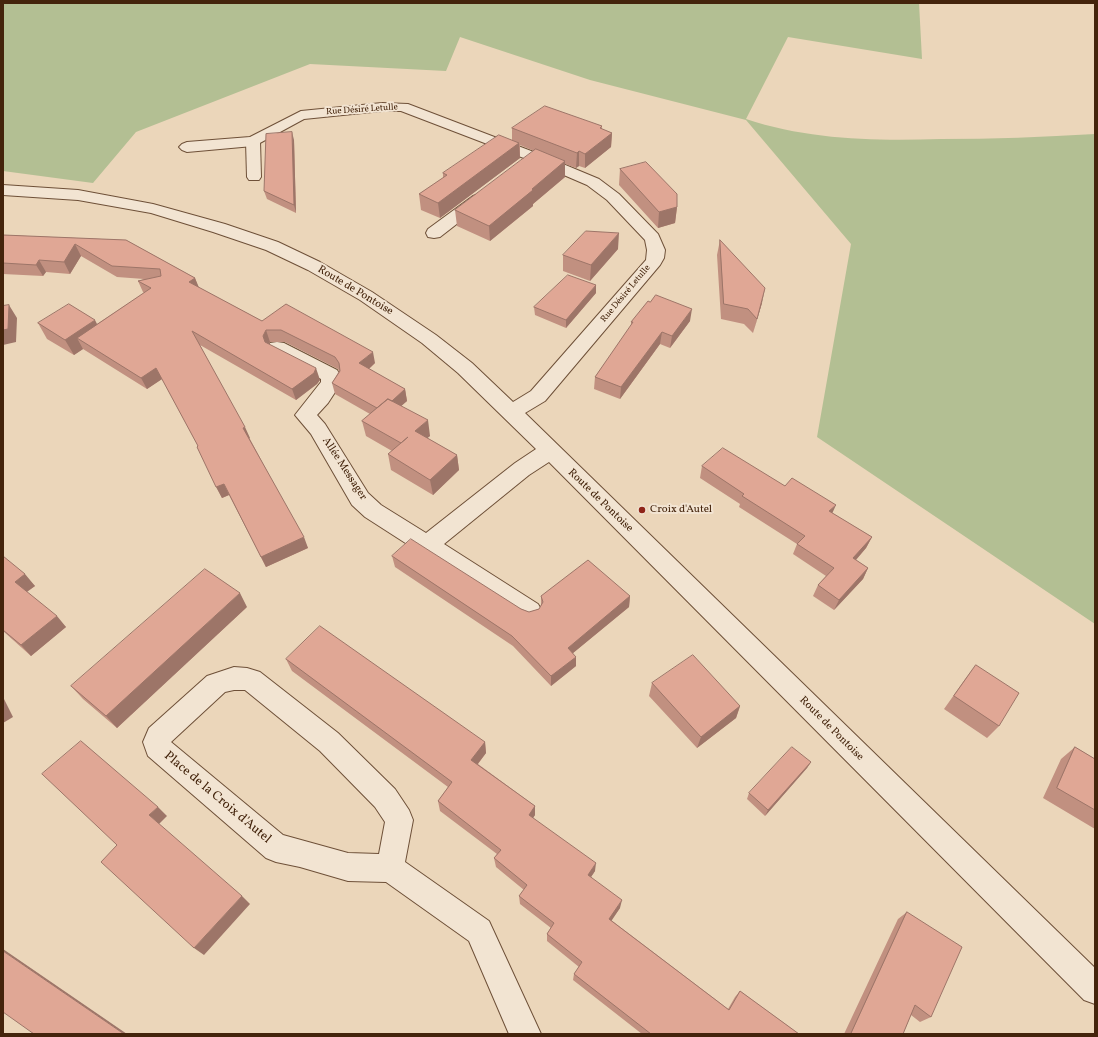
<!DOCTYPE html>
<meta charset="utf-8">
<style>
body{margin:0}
#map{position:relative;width:1098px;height:1037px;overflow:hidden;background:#ebd6ba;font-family:Vollkorn,serif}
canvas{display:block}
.frame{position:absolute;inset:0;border:4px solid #44240c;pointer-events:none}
</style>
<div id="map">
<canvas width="1098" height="1037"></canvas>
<div class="frame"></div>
</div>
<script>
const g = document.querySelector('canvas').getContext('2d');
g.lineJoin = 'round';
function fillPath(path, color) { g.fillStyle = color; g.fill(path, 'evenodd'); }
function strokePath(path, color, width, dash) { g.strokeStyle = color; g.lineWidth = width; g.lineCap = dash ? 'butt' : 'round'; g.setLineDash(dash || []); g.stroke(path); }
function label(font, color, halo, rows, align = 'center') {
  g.font = font + ' Vollkorn,serif'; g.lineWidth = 4; g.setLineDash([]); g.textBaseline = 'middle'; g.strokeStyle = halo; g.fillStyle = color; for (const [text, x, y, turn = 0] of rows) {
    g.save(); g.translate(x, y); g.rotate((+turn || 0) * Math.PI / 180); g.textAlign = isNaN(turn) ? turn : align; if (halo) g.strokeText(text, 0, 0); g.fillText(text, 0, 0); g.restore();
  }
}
fillPath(new Path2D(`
 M3 3H919L922 59 788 37 746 119C809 140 875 141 941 139 992 139 1044 137 1095 134V624L817 437 851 244 746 120 590 80 460 37 446 71 310 64 136 132 93 183 3 171Z`), '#b3bf93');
const service = new Path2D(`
 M253 137 258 138 260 141 261 177 259 180H249L247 177 246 141 248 138Z`);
const pedestrian = new Path2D(`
 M234 667 247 668 260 672 338 733 395 789 409 810 413 820 405 862 489 921 541 1034H509L469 941 386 882 348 881 300 867 276 862 266 858 148 756 143 742 149 728 207 676ZM234 690H245L320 751 375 807 385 822 379 854 348 853 283 835 171 742 225 692Z`);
const minor = new Path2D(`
 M382 103 408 104 539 154 599 179 619 194 658 234 665 250 664 258 660 265 545 401 525 413 1095 968V1004L1084 1000 549 462 529 475 444 544 538 604 542 611 538 618 530 621 522 618 365 517 352 505 311 434 295 415 321 382V379L270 353 268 348 270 343 277 342 284 343 337 370 340 375 341 383 328 403 317 415 325 424 368 493 381 505 426 533 515 463 536 449 458 373 422 343 360 300 308 270 266 250 213 232 151 213 78 200 3 195V185L78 190 153 204 225 224 278 242 320 262 372 292 436 335 472 363 513 402 531 391 646 260 647 250 645 240 607 200 587 185 529 160 401 111H382L304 119 258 144 253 146 187 152 182 150 179 147 182 144 187 142 250 137 301 111Z
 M479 194 485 196 487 199 485 202 440 237 434 238 428 237 426 233 428 229 473 196Z`);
strokePath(service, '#6e5038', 2);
strokePath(pedestrian, '#6e5038', 2);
strokePath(minor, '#6e5038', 2);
fillPath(service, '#f2e4d2');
fillPath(pedestrian, '#f2e4d2');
fillPath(minor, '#f2e4d2');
fillPath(new Path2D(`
 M602 126V129L612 133 611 147 585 168 579 166 576 168 565 164V177L533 204V206L490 241 457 226 455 210 534 151 520 145V158L440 218 421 210 419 194 443 178V173L512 140V128Z
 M294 140 296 213 267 199 264 191Z
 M620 169 677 207 675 223 658 228 619 185Z
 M3 235 126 240 195 278 198 287 262 321 375 363 369 369 405 389 407 401 401 406 430 436 427 438 457 455 459 470 433 495 391 470 388 454 392 451 366 436 362 421 370 414 335 394 332 383 339 371 338 369 285 342H270L269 344 320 380 317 384 296 400 200 345 308 548 266 567 229 495 222 498 197 447 198 446 162 379 147 389 83 349 74 355 47 339 38 323 97 324 144 293 143 292 138 281 144 279 117 277 81 256 70 274 46 272 43 276 3 274Z
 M720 240 762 303 753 333 744 324 721 319 717 255Z
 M618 249 590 281 563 271V255Z
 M596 293 566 328 535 315 534 307Z
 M690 321 670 348 660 344 620 399 594 389 595 377 631 326V322Z
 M702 466 785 486 832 513 872 537 866 548 856 560 868 568 863 579 834 610 813 596 818 585 826 576 793 554 797 544 739 507 740 504 700 478Z
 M3 556 35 586 27 592 66 627 31 656 3 631Z
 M392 556 529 612 539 609 541 605V596H630L629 607 573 653 576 666 551 686 513 646 395 567Z
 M247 607 117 728 83 699 71 686Z
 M286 659 485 742 486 753 478 764 535 806V815L533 818 595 871 591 877 620 908 611 920 728 1009 735 997 740 991 799 1034H642L573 980 574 974 579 967 547 941V934L551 928 520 904 519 896 524 890 496 867 494 858 497 854 440 811 438 801 448 787 292 671Z
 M976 665 999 726 987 738 944 709 966 678Z
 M652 683 740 706 736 718 697 748 649 696Z
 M1075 747 1095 759V829L1043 798 1061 759Z
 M811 762 807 768 765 816 747 799 749 793Z
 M907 912 931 1017 920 1022 911 1015 903 1034H844L898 919Z`), '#c19080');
fillPath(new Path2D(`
 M292 132 294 140 296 213 294 205Z
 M612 133 611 147 585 168V154Z
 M519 143 520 158 440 218 438 203Z
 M579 151V166L576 168 577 153Z
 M565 161V177L533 204V206L490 241 489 226 532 189Z
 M677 207 675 223 658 228 659 212Z
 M619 233 618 249 590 281 591 265Z
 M75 244 81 256 70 274 64 262Z
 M39 260 46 272 43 276 36 265Z
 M195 278 200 290 189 282Z
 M596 285V293L566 328V320Z
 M765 288 762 303 753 333 757 319Z
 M9 305 17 318 16 342 3 345V330Z
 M692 309 690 321 670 348 672 336Z
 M95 320 103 336 77 338 83 349 74 355 65 340Z
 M266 330 270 342 267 347 263 336Z
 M662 332 660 344 620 399 621 387Z
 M373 352 375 363 362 375 359 363Z
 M156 368 162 379 147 389 141 378Z
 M316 368 320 380 317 384 296 400 292 389Z
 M405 389 407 401 383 422 380 410Z
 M428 420 430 436 418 446 415 431Z
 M245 427 250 438 248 439 243 428Z
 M457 455 459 470 433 495 430 480Z
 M224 484 229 495 222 498 216 487Z
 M836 505 831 516 829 511Z
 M304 537 308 548 266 567 261 557Z
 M872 537 866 548 848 569 853 558Z
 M868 568 863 579 834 610 839 600Z
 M25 574 35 586 25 593 15 582Z
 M240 593 247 607 117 728 106 716Z
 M630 596 629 607 567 658 568 648Z
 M57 616 66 627 31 656 21 645Z
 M576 657V666L551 686V676Z
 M3 697 13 717 3 723Z
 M740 706 736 718 697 748 701 737Z
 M485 742 486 753 473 770 471 760Z
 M811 762 807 768 765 816 768 810Z
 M535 806V815L529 824V815Z
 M158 807 167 816 159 824 149 815Z
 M596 863 595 871 587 883 588 875Z
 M242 896 250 904 204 955 194 948Z
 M622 900 620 908 608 926 609 919Z
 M3 949 127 1034H124L3 951Z`), '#9d7568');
const building = new Path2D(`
 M545 106 602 126 600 128 612 133 585 154 579 151 577 153 512 128Z
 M292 132 294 205 264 191 266 134Z
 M499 135 519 143 438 203 419 194 447 175 443 173Z
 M536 149 565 161 532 189 533 190 489 226 455 210Z
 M646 162 677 194V207L659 212 620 169Z
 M586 231 619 233 591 265 563 255Z
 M3 235 126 240 195 278 189 282 262 321 286 304 373 352 359 363 405 389 392 401 388 399 377 408 332 383 340 371 339 363 335 357 281 330H266L263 336 265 342 316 368 314 373 292 389 192 331 245 427 243 428 304 537 261 557 224 484 216 487 197 447 198 446 156 368 141 378 77 338 151 288 138 281 161 276 160 269 112 266 75 244 64 262 39 260 36 265 3 263Z
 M720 240 765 288 757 319 748 309 724 304Z
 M568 275 596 285 566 320 534 307Z
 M656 295 692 309 672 336 662 332 621 387 595 377 633 322H631L648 301 650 302Z
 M69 304 95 320 65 340 38 323Z
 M9 305 8 329 3 330V306Z
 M388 399 428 420 415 431 457 455 430 480 388 454 408 437 401 443 362 421Z
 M723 448 785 486 792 478 836 505 829 511 872 537 853 558 868 568 839 600 818 585 834 568 797 544 805 536 742 496 744 494 702 466Z
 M411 539 521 609 529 612 539 609 543 602 541 596 588 560 630 596 568 648 576 657 551 676 512 636 392 556Z
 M3 556 25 574 15 582 57 616 21 645 3 630Z
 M205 569 240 593 106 716 71 686Z
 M320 626 485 742 471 760 535 806 529 815 596 863 588 875 622 900 609 919 729 1010 740 991 799 1034H651L574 974 582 962 547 934 554 923 519 896 527 885 494 858 501 850 438 801 452 782 286 659Z
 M693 655 740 706 701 737 652 683Z
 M976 665 1019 693 999 726 954 696Z
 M81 741 158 807 149 815 242 896 194 948 101 862 117 845 42 774Z
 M792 747 811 762 768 810 749 793Z
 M1075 747 1095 759V810L1057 788Z
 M907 912 962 947 931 1017 915 1005 903 1034H851Z
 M3 951 124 1034H34L3 1012Z`);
fillPath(building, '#e0a795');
strokePath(building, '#9d7568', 1);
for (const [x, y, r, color] of [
 [642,510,4,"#8f2418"]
]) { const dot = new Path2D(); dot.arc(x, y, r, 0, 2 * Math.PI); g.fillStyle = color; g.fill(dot); strokePath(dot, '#f2e4d2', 1.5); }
label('9px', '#44240c', '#f2e4d2', [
 ["Rue Désiré Letulle",362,110,-4],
 ["Rue Désiré Letulle",626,294,-50]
]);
label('11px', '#44240c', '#f2e4d2', [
 ["Route de Pontoise",355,291,31],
 ["Allée Messager",344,469,57],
 ["Route de Pontoise",600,501,44],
 ["Route de Pontoise",831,729,45]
]);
label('11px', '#44240c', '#f2e4d2', [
 ["Croix d'Autel",650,510]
], 'left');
label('13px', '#44240c', '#f2e4d2', [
 ["Place de la Croix d'Autel",217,798,40]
]);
</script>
